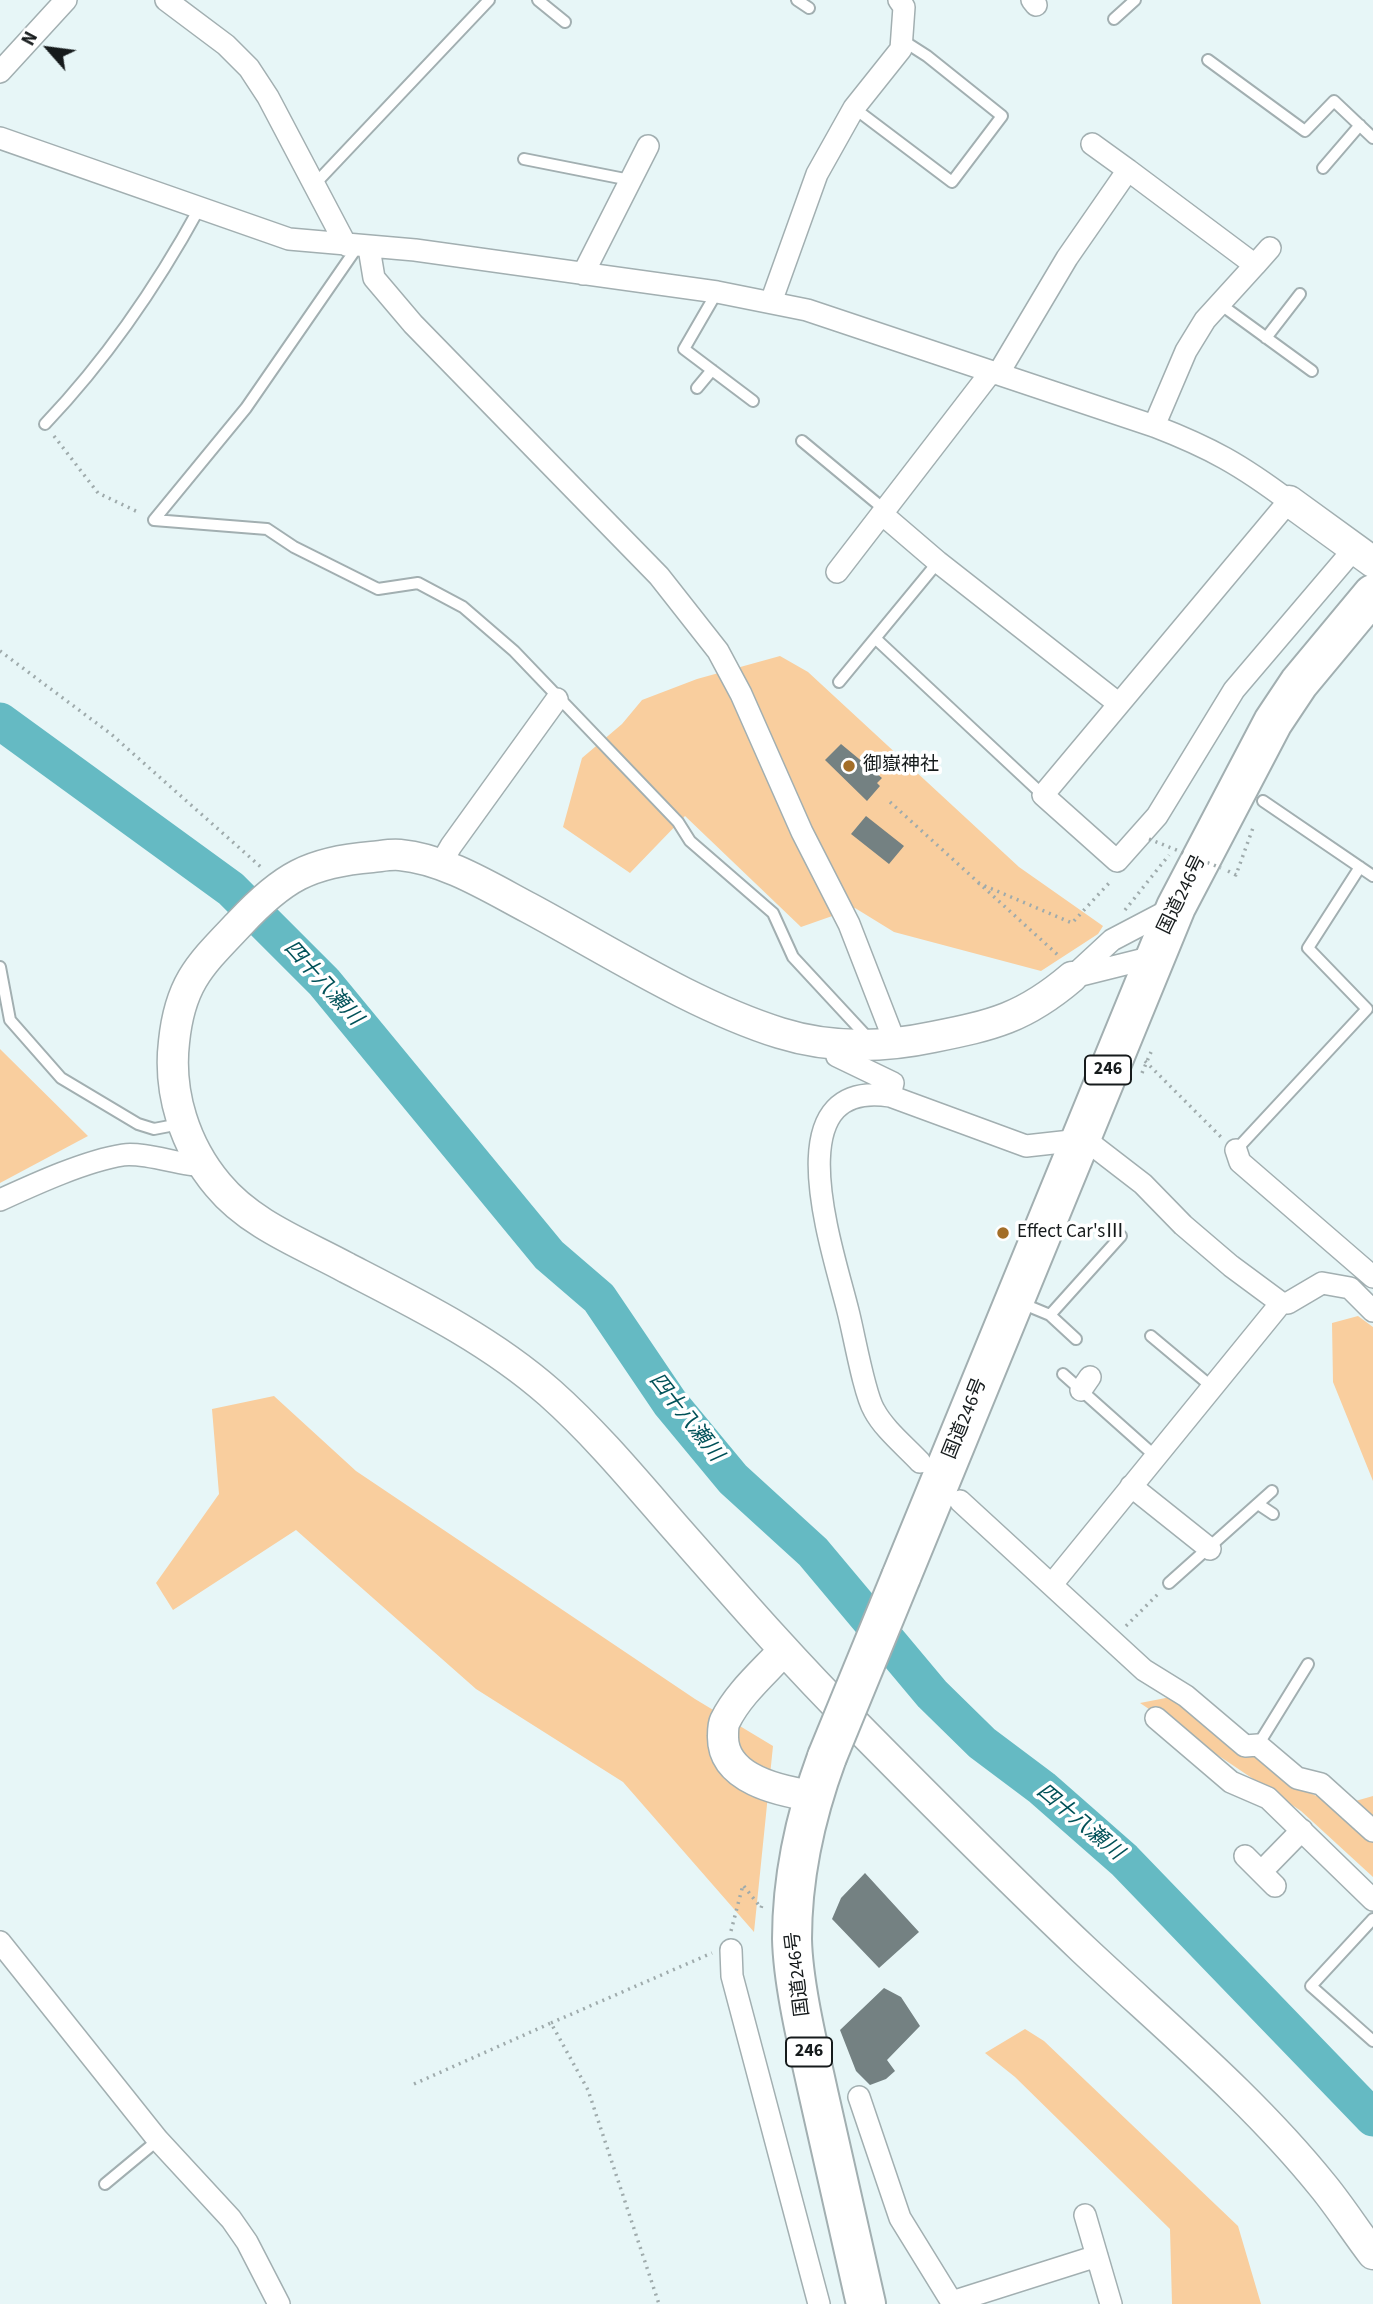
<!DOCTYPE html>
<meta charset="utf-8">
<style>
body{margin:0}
#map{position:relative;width:1373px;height:2304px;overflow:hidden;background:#e7f6f7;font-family:"Source Sans 3",sans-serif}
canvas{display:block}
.north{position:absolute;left:14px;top:14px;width:70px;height:70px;-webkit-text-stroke:5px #fff;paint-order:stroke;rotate:298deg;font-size:19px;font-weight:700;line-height:28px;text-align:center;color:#161b1c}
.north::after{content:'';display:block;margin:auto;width:24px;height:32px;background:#161b1c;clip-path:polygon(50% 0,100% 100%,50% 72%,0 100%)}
</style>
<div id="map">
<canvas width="1373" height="2304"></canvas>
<div class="north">N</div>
</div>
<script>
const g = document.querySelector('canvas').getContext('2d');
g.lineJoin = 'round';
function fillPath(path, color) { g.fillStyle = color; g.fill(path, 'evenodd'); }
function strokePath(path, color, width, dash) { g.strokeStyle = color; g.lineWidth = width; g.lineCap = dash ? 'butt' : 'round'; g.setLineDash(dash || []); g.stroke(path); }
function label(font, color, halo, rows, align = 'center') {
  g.font = font + ' "Source Sans 3","Noto Sans JP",sans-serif'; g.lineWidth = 7; g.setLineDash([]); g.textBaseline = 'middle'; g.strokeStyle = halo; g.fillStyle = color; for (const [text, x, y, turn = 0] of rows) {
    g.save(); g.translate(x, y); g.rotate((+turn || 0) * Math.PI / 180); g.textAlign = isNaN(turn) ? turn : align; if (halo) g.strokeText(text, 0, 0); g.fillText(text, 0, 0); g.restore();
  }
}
fillPath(new Path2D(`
 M780 656 808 672 1019 867 1103 926 1098 934 1041 971 894 932 855 908 801 927 685 816 630 873 563 827 582 758 622 724 642 700 697 679Z
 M0 1049 88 1136 0 1183Z
 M1358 1316 1373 1327V1481L1333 1382 1332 1323Z
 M274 1396 356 1471 695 1699 773 1746 754 1932 623 1782 476 1689 296 1530 173 1610 156 1583 219 1494 212 1409Z
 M1176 1696 1297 1787 1338 1806 1373 1796V1877L1301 1811 1140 1703Z
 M1025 2029 1044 2041 1238 2226 1261 2304H1172L1170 2229 1015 2077 985 2053Z`), '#f9ce9e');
strokePath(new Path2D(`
 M0 721 231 889 324 982 549 1255 599 1298 670 1403 733 1479 813 1552 932 1694 982 1743 1042 1788 1124 1860 1373 2118`), '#65bac3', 37);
fillPath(new Path2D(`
 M841 744 882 778 877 783 880 786 867 801 825 760Z
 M866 816 904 846 889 864 851 834Z
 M865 1873 919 1932 879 1968 832 1919 841 1898Z
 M884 1988 901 1997 920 2026 887 2060 895 2071 886 2079 870 2085 856 2071 840 2030Z`), '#748182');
const lane = new Path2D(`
 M538 0 565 22
 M797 0 809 8
 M1114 19 1135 0
 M1208 60 1305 131 1334 101 1373 138
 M854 108 952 182 1002 116 927 56 902 40
 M524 159 630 180
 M1323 168 1360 125
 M313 186 489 0
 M717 292 684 349 753 401
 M1220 304 1312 371
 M1266 338 1300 294
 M697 388 712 370
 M45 424C105 361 158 284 200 207
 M802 441 885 510
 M154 520 267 529 294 547 378 589 418 583 463 607 514 651 678 822 690 841 773 913 793 957 870 1040
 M154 520 246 408 358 246
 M876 639 1043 795
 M839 682 938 562
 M1263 801 1373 876
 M0 967 10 1020 61 1078 138 1124 154 1129 180 1124
 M1236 1150 1367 1009 1308 948 1360 867
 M1021 1303 1050 1315 1076 1339
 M1050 1315 1121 1236
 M1151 1336 1212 1387
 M1063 1374 1155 1456
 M1258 1504 1273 1514
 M1169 1583 1272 1491
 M1258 1745 1308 1664
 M1373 1919 1311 1986 1373 2041
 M105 2184 158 2140`);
const street = new Path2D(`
 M166 0 226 45 249 68 268 97 346 245
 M1032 0 1036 5
 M0 72 66 0
 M0 138 289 239 415 250 717 292 807 310 1154 426C1211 448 1241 465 1289 501L1043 795 1117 861 1157 816 1234 690 1354 549
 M1092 144 1128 170
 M369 248 374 278 413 324 659 576 718 651 741 694 802 832 849 924 896 1045
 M1255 265 1270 248
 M583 274 648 146
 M771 302 817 174 854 108 901 49 904 7 899 0
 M998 374 1067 258 1128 170 1255 265 1205 320 1186 351 1154 426
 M882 514 938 562 1119 704
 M837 572 991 372
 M440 865 451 846 557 699
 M1077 976 1153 957
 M1072 977 1112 940 1173 908
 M838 1045 837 1056 893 1083 890 1096
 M1236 1150 1240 1162 1373 1277
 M0 1200C35 1184 85 1161 123 1155 145 1152 179 1165 204 1166
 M1081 1390 1090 1377
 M920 1462C905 1446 884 1429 874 1410 864 1393 854 1334 848 1311 834 1253 772 1078 890 1096L1026 1146 1080 1140 1095 1147 1143 1184 1183 1225 1231 1266 1281 1303
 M1131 1486 1210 1549
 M960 1501 1144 1670 1186 1696 1245 1746 1258 1745 1297 1778 1321 1784 1373 1831
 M1053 1583 1281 1303H1288L1322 1283 1350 1288 1373 1311
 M1156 1718 1231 1782 1268 1798 1373 1900
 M1245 1856 1275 1886
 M1261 1872 1302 1830
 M0 1942 158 2140 231 2219 247 2242 279 2304
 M731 1950 732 1976 819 2304
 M859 2097 900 2218 953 2304
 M1085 2215 1111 2304
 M952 2302 1097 2256`);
const secondary = new Path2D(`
 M1289 501 1373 562
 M1072 977C1024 1018 993 1025 933 1037 881 1048 831 1049 780 1033 694 1006 609 951 529 908 491 888 445 859 400 855 391 854 382 856 372 857 309 862 282 878 240 923 201 964 180 982 174 1042 168 1093 185 1146 218 1185 251 1225 303 1244 347 1268 417 1304 490 1340 550 1393 595 1433 634 1480 674 1526 733 1593 791 1660 854 1723 929 1799 1006 1876 1084 1950 1165 2026 1253 2099 1323 2186 1341 2208 1356 2232 1373 2254
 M784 1650C764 1672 738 1694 725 1721 723 1725 723 1731 723 1736 722 1779 779 1791 813 1796`);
const highway = new Path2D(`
 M901 1577 1176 907 1273 722 1299 683 1373 594
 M827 1757C806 1814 792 1878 792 1939 793 1985 809 2050 819 2096 835 2166 851 2235 866 2304`);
strokePath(lane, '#a2afb1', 14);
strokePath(street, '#a2afb1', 24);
strokePath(secondary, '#a2afb1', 33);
strokePath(highway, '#a2afb1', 42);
strokePath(new Path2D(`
 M54 436 98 493 140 513
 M0 651 111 734 262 868
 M890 802 1059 956
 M1228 871 1236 875 1254 825
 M978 883 1072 923 1111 881
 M1125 910 1169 855
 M1145 1061 1221 1137
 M1142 1073 1151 1052
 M1126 1626 1158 1594
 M731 1931 743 1885 761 1908 763 1902
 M551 2023 712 1953
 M414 2084 551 2023 588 2090 659 2304`), '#9fabac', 3.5, [2, 5]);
strokePath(lane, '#fff', 10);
strokePath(street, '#fff', 21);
strokePath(secondary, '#fff', 30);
strokePath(highway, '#fff', 38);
const highwayBridge = new Path2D(`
 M827 1757 901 1577`);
strokePath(highwayBridge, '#a2afb1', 42, []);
strokePath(new Path2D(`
 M1149 839 1221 868`), '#9fabac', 3.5, [2, 5]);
strokePath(highwayBridge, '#fff', 38);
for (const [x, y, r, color] of [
 [849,766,7,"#a36e28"],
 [1003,1233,7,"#a36e28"]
]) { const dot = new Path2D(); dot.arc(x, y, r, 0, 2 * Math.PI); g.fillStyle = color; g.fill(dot); strokePath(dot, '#fff', 2.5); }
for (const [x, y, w] of [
 [1108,1070,46],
 [809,2052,46]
]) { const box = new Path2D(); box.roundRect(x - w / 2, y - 14.5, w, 29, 5); g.fillStyle = '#fff'; g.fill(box); strokePath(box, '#161b1c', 2); }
label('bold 18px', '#161b1c', null, [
 ["246",1108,1070],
 ["246",809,2052]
]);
label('19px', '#161b1c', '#fff', [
 ["御嶽神社",863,766],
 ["Effect Car'sⅢ",1017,1233]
], 'left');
label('19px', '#161b1c', '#fff', [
 ["国道246号",1183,895,-64],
 ["国道246号",966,1419,-68],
 ["国道246号",799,1974,-97]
]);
label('italic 21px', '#005158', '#fff', [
 ["四十八瀬川",322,984,48],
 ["四十八瀬川",685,1418,52],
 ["四十八瀬川",1079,1823,40]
]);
</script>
